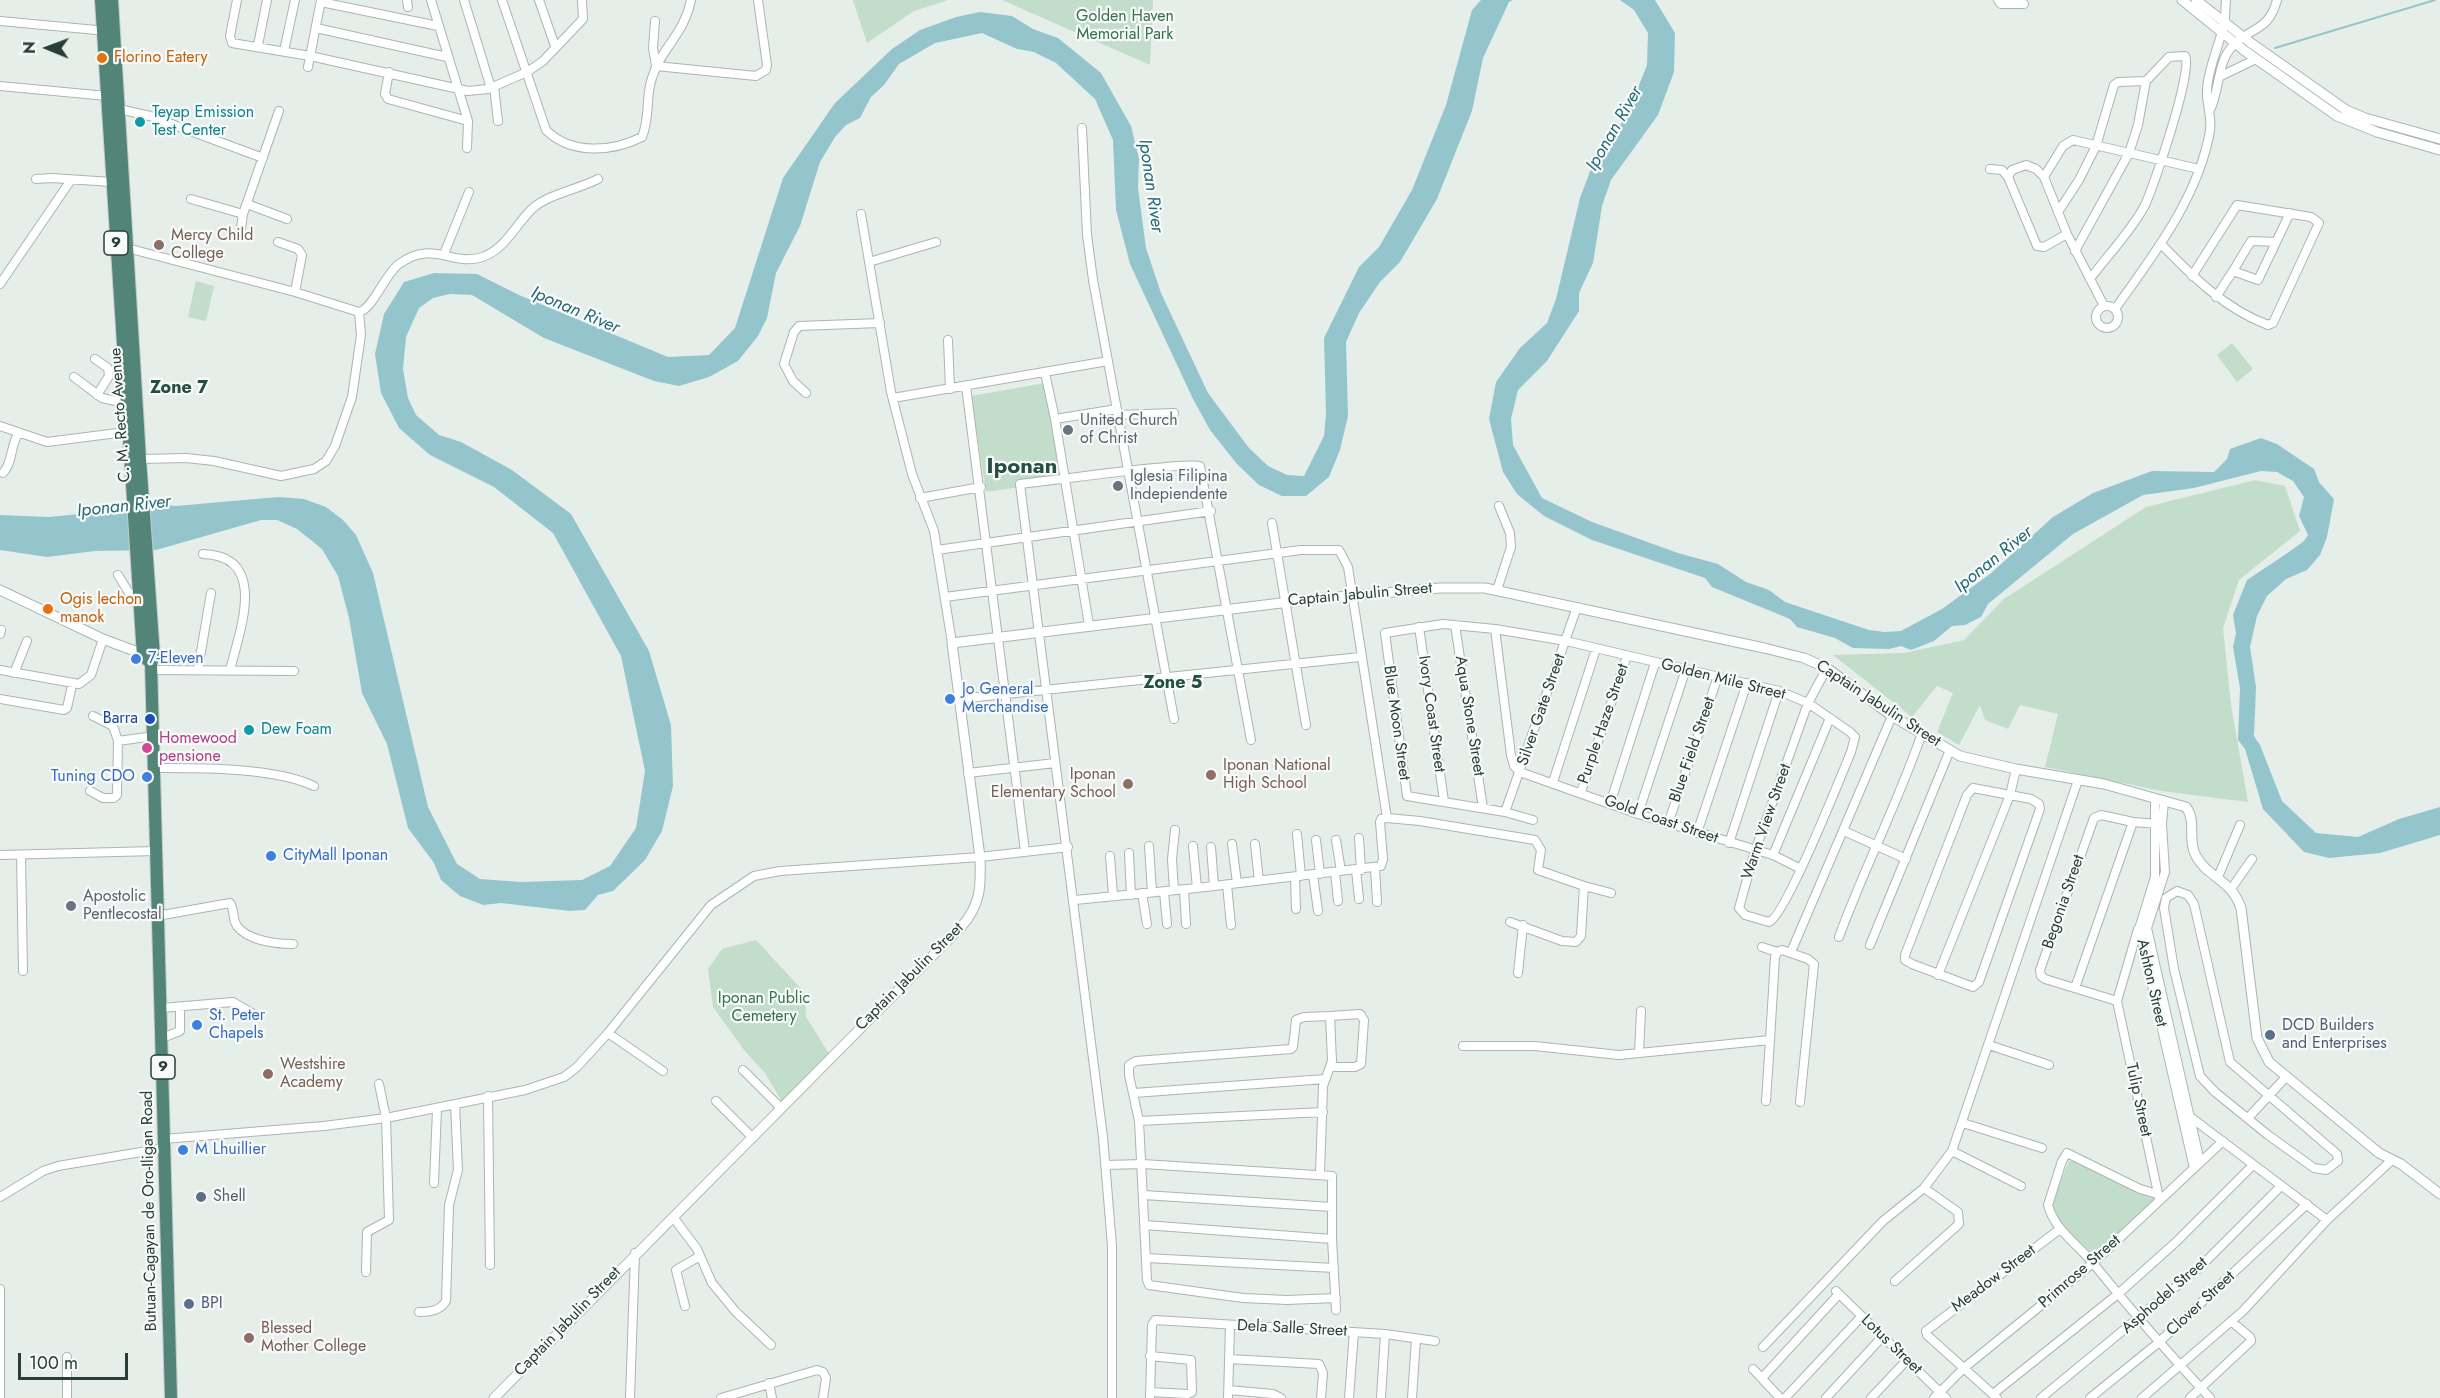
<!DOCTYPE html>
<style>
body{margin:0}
#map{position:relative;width:2440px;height:1398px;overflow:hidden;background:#e6eeea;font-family:Jost,sans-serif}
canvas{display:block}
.north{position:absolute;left:18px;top:18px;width:60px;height:60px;-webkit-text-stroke:4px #f7faf9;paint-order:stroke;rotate:271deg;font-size:16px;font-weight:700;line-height:24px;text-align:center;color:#273f38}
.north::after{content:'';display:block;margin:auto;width:21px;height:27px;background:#273f38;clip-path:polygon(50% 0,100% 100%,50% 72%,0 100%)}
.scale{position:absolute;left:18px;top:1353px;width:110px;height:27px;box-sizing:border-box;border:3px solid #273f38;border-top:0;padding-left:8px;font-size:18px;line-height:21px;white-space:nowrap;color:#273f38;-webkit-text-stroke:4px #f7faf9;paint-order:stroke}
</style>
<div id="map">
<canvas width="2440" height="1398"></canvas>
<div class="north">N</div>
<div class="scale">100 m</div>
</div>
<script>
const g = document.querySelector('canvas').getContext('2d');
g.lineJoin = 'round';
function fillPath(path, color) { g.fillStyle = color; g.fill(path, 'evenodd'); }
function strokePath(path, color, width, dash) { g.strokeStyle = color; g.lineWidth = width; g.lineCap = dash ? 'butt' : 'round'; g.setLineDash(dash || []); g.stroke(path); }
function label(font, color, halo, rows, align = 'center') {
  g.font = font + ' Jost,sans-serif'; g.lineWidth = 4.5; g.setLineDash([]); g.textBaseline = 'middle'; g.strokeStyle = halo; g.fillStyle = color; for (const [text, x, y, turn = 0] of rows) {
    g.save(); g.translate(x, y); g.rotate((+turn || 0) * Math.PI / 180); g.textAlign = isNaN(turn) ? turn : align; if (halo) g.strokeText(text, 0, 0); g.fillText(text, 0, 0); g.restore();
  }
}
fillPath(new Path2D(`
 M853 0H948L914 11 867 43Z
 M1002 0H1153L1150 65Z
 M196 281 214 286 206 321 188 317Z
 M2232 343 2253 369 2237 382 2217 355Z
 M1045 383 1062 481 986 492 971 396Z
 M2255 480 2285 486 2300 531 2239 580 2223 628 2231 705 2248 802 2161 791 2045 767 2058 714 2020 705 2008 729 1985 720 1980 705 1959 745 1937 732 1953 693 1937 686 1912 717 1833 655 1904 653 1964 640 2004 599 2146 507Z
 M756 940 805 993 806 1017 833 1060 785 1107 765 1073 744 1050 713 1007 708 969 722 949Z
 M2069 1161H2074L2154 1196 2156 1200 2092 1260 2056 1222 2050 1206Z`), '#c2ddc9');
fillPath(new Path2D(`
 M1481 0H1513L1509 2 1483 58 1472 111 1437 199 1400 262 1380 282 1359 313 1346 342 1348 416 1340 450 1329 477 1306 496H1282L1259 485 1237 464 1210 430 1193 399 1130 264 1116 210 1113 140 1095 99 1056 63 1034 52 1017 49 982 33 935 43 899 64 884 85 871 97 860 118 846 125 835 137 820 162 800 226 776 273 767 318 758 336 738 361 709 377 679 386 654 381 544 338 472 295 450 294 433 298 419 308 406 337 403 369 408 398 416 415 439 435 461 442 512 470 571 514 649 651 671 725 673 786 662 831 645 860 613 891 598 895 585 910 570 911 501 903 483 905 460 896 441 880 434 863 408 828 387 744 362 693 349 618 338 576 322 549 297 529 277 520H261L156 550 95 551 47 557 0 550V515L49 517 89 513 145 503 176 506 278 497 304 499 326 507 343 520 356 535 373 573 428 807 457 864 480 879 521 882 582 880 610 866 636 828 645 771 621 656 553 533 494 487 430 455 399 428 381 393 375 354 384 314 404 282 434 273 477 274 519 295 668 357 709 355 735 328 783 178 835 103 892 49 920 30 956 17 980 12 1012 16 1033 29 1058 38 1101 73 1131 126 1139 159 1138 188 1146 248 1161 293 1208 393 1249 448 1268 466 1287 475 1304 476 1324 436 1326 414 1324 338 1359 267 1379 247 1412 190 1446 105 1472 10Z
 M1620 0H1655L1675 33 1674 72 1658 115 1611 180 1602 206 1593 263 1579 293V311L1547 361 1518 390 1511 419 1513 445 1542 498 1592 522 1678 553 1718 564 1746 582 1769 590 1785 602 1869 630 1885 632 1901 631 1942 609 1990 574 2053 517 2093 493 2152 471 2214 472 2227 459 2230 449 2261 438 2277 444 2314 469 2319 482 2334 499 2327 537 2320 555 2307 570 2286 579 2267 596 2257 616 2250 647 2256 687 2254 736 2260 745 2282 801 2316 833 2358 837 2399 819 2440 807V835L2380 853 2329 858 2304 852 2263 809 2245 749 2238 740 2240 688 2233 647 2236 633 2233 615 2247 580 2289 552 2304 541 2308 535 2299 516 2304 497 2293 481 2277 472 2261 471 2194 488 2143 495 2073 534 1988 604 1981 617 1965 625 1952 626 1934 641 1911 650 1901 646 1889 649 1853 648 1835 638 1797 627 1790 619 1712 587 1705 578 1592 540 1544 516 1517 494 1503 472 1489 419 1496 382 1520 348 1547 323 1556 299 1580 198 1591 169 1628 113 1647 65 1648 33 1634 10Z`), '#94c5cd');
strokePath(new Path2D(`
 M2275 48 2435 0`), '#94c5cd', 2);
const minor = new Path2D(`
 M237 0 230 36 232 43 310 56 468 91 488 89 527 72 543 61 583 19 582 0
 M407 0 408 7
 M464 0 491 88
 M502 0 546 130C571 155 612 152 642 137 651 114 645 98 652 78 661 48 684 35 691 0
 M539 0 555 46
 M1998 0 2001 4H2024
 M321 2 438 26
 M0 21 107 31
 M655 21 653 48 656 66 756 76 766 70 767 65 758 0
 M316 28 447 57
 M258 45 267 0
 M284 51 295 0
 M308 67 321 0
 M389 72 385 94 388 99 468 121 431 0
 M2221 76 2256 59
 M0 86 107 96
 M494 87 498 121
 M2211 108C2219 90 2218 64 2230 49 2248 26 2268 34 2277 0
 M119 109 150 116 263 158
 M1082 128 1087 235 1093 280 1174 719
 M467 148 468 121
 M1990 169 2002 170 2008 177 2037 246 2044 247 2067 234
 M2008 177 2012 170 2026 165 2036 169 2044 177 2067 234 2104 306
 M2044 177 2063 146 2073 140 2199 169
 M36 179 52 178 112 182
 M191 199 243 214
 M247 204 287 219
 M2058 212 2079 180 2096 146 2114 85 2118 82 2146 81 2169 57 2185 56C2194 68 2154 186 2145 205 2133 229 2107 256 2090 279
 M861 214 891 392 912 474 934 531 952 643
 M240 235 243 214 279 111
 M278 242 298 249 302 255 295 292
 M2161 244C2192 276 2225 309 2268 325L2273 323 2319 223 2311 217 2237 205 2192 276
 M127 248 295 292 359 312C373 309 385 274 399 264 431 240 451 265 479 258 504 252 515 225 532 209 546 195 579 189 598 179
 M2075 251 2129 153 2138 125 2146 81
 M444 254 469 192
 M869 262 936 242
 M2233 271 2251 241 2276 242
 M0 284 71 180
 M2216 297 2233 271 2258 280 2290 213
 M2096 317a11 11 0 1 1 22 0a11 11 0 1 1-22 0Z
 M2115 309C2154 254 2198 198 2210 131 2212 115 2206 103 2207 90 2208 67 2220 45 2224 23 2226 16 2225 7 2226 0
 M948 340 950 389
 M95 359 108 368 109 376 97 395
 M1045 373 1055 419 1089 625
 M74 377 102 398 125 403
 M966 386 1025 851
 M806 393 793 381 784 364 794 332 799 326 880 323
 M893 398 1108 361
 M1118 415 1174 413
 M1055 419 1117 409
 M0 426 47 442 133 431
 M140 459 186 458 214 461 281 476 314 469 326 461 335 446 352 397 361 335 359 312
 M3 473C13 462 10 447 18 434
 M920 498 981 487
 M1272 523 1306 725
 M937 550 1211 511
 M203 554C269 556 240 630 230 670
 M118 575 129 593 139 595
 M1497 590 1511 547 1510 533 1499 506
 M945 597 1301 550H1339L1348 567 1387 818 1381 819 1380 822 1383 859 1381 866 1197 888 1075 900
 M1455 625 1483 808
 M1419 627 1444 801
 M1495 629 1511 755 1514 766 1520 772 1638 814 1773 855 1801 869
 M0 634 1 630
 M198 669 211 593
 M0 670 79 684 91 675 103 639
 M151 670 294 671
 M14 673 27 641
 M0 699 64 710 67 708 72 685
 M958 699 1360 657
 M93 716 113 726 118 741 154 736
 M155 768C199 768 274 767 314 786
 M968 773 1055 763
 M1553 782 1596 649
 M1973 788 2031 799 2039 804 2040 809 1979 982 1973 987 1912 964 1905 960V955L1967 795Z
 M90 791 103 798H114L117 795 118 741
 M1581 792 1627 656
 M2155 799V877L2139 929 2194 1168
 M2164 801 2162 824 2165 872 2147 928 2200 1162
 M1610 804 1655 663
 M1505 812 1577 607
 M1638 814 1686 669
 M1387 818 1420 821 1535 840 1541 850 1538 870 1584 886 1581 936 1576 942 1562 941 1510 922
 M1533 820 1505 812 1407 796 1385 633 1443 624 1495 629 1566 641 1779 691 1808 703 1850 732 1855 737 1851 752C1841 776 1785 917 1769 922L1745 915 1739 908 1755 851 1808 703 1827 668
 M1668 824 1718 676
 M1844 831 1906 859
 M1697 833 1747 683
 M1297 834 1301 876
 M1359 838 1361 870
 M1316 840 1320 874
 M1336 840 1341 871
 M1729 843 1779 691
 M1232 844 1237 883
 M1255 844 1259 881
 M1149 846 1152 892
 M1193 846 1197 888
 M1211 847 1214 886
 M1129 853 1131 895
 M0 855 156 851
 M21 855 23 971
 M1773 855 1830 718
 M1110 856 1113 895
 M1375 868 1377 902
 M1356 870 1359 899
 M1335 872 1338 901
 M1313 875 1318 911
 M1295 877 1296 909
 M2218 877 2240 825
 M1227 885 1231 925
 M1584 886 1611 893
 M2231 889 2252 859
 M1174 890 1172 859 1175 830
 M1184 890 1186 924
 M2177 891 2188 895 2194 904 2230 1062 2337 1154 2338 1161 2326 1170 2314 1168 2268 1135 2215 1092 2200 1076 2174 969 2164 908 2166 898Z
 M1164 892 1167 924
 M1142 893 1147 924
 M157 916 230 903C235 910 232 919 237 926 248 941 277 944 293 944
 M2138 929 2117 1001 2159 1198
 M1839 937C1864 868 1898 803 1922 733
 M1870 945 1950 750
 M1762 947 1777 952
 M1791 952 1892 716
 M1518 973 1523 925
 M1938 975 2010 795 2016 769
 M2075 988 2133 822
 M2117 1001 2045 979 2041 976 2040 970 2094 818 2101 815 2133 822 2158 824
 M161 1008 233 1002 257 1016
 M1330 1016 1304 1017 1296 1020 1293 1047 1291 1049 1136 1061 1129 1065V1075L1139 1121 1147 1280 1149 1285 1243 1298 1287 1300 1336 1298
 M608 1033 663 1071
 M162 1038 180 1031V1007
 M1989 1045 2049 1065
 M1463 1046H1535L1619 1055 1770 1040 1775 957 1777 952 1782 950 1808 959 1814 964 1800 1102
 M1639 1053 1641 1011
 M743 1070 780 1107
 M1134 1093 1325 1079
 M488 1096 490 1265
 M716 1101 753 1138
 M1766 1101 1770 1040
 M2189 1116 2327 1220
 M2248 1118 2286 1077
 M1139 1121 1323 1112
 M1963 1123 2042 1148
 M164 1139 324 1126 386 1118 525 1090 564 1077 577 1067 608 1033 711 905 754 876 780 871 980 857 1068 847
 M1952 1151 2021 1186
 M1105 1165 1143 1164 1332 1176V1239L1336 1310
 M1320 1174 1323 1086 1332 1061 1330 1016 1360 1014 1364 1020 1361 1064 1355 1067H1332
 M434 1183 437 1109
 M2157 1194 2140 1189 2067 1153 2062 1161 2048 1205C2054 1229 2077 1244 2092 1262 2130 1309 2169 1354 2210 1398
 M1144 1195 1332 1207
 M0 1197 43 1171 58 1166 165 1148
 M673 1217 697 1249 712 1283 736 1312 771 1345
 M1145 1225 1332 1239
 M1147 1258 1334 1268
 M366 1272 367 1232 389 1220 386 1118 379 1084
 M1895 1281 1959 1224 1958 1212 1924 1188
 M0 1289V1398
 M1836 1291 1946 1398
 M685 1306 676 1270 700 1256
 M419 1312C429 1312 440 1311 446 1301L449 1205 458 1170 455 1104
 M1763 1347 1883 1221 1924 1188 1952 1151 2078 780
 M1150 1356 1191 1360 1192 1392 1188 1394 1150 1392
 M1229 1359 1319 1364 1323 1373 1321 1398
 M1753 1369 1780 1398
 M1762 1378 1839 1294
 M769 1383 772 1398
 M1229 1390 1273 1394 1281 1398
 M1993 1394 2118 1294 2176 1242 2252 1166
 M67 1398V1357
 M630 1398 635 1253
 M721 1398 817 1370 823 1372 826 1378 823 1398
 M1112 1398V1246L1103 1137 1020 484C1042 482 1192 461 1200 466L1251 740
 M1150 1398 1152 1325 1155 1320 1385 1334 1435 1341
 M1228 1398 1230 1326
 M1349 1398 1354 1332
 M1381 1398 1385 1334
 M1412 1398 1416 1339
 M1785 1398 1861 1317
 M1826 1398 1883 1336
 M1871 1398 1906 1361
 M1934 1398 1964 1368 2093 1263 2223 1141
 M1997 1398 1927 1335 1926 1331 2060 1229
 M2041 1398 2201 1266 2281 1186
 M2090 1398 2158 1343 2307 1204
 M2142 1398 2243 1311 2327 1220 2392 1160
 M2190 1398 2251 1341 2250 1337 2231 1321`);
const tertiary = new Path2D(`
 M2182 0 2245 51 2337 116 2377 132 2440 150
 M2196 0 2251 43 2346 110 2365 118 2440 139
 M0 590 103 639 148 656
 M494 1398 961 927C981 905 981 886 980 857L952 643 1314 599 1440 588H1485L1764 648 1804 658 1827 668 1892 716 1960 756 2016 769 2104 784 2186 807C2197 821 2187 840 2196 856 2208 878 2231 879 2241 908L2257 1038 2269 1062 2379 1153 2401 1164 2440 1194`);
const trunk = new Path2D(`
 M101 0 143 656 151 663
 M112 0 140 459 154 656 151 663 171 1398`);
strokePath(minor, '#a9b6b1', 10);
strokePath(tertiary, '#a9b6b1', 11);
strokePath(trunk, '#c3c9c7', 14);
strokePath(minor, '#fff', 8);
strokePath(tertiary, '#fff', 9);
strokePath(trunk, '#528478', 12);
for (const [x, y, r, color] of [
 [102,58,6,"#e8710a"],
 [140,122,6,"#0f9aa8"],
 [159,245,6,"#8d6e63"],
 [1068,430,6,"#6b7280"],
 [1118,486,6,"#6b7280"],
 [48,609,6,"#e8710a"],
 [136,659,6,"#3f7fe0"],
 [950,699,6,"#3f7fe0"],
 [150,719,6,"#1a4fb4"],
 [249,730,6,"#0f9aa8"],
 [147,748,6,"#d1479c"],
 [1211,775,6,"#8d6e63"],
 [147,777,6,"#3f7fe0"],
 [1128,784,6,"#8d6e63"],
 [271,856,6,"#3f7fe0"],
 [71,906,6,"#6b7280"],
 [197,1025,6,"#3f7fe0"],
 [2270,1035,6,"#5c6f8a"],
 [268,1074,6,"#8d6e63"],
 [183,1150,6,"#3f7fe0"],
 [201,1197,6,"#5c6f8a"],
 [189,1304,6,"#5c6f8a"],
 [249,1338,6,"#8d6e63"]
]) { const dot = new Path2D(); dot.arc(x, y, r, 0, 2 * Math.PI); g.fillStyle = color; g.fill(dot); strokePath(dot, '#f7faf9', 2); }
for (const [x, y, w] of [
 [116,243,24],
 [163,1067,24]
]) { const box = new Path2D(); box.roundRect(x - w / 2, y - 12, w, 24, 4.5); g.fillStyle = '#f7faf9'; g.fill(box); strokePath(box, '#273f38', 1.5); }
label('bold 15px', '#273f38', null, [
 ["9",116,243],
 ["9",163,1067]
]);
label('16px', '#34724b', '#f7faf9', [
 ["Golden Haven",1125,17],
 ["Memorial Park",1125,35],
 ["Iponan Public",764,999],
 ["Cemetery",764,1017]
]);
label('16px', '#c56008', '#f7faf9', [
 ["Florino Eatery",114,58],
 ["Ogis lechon",60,600],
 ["manok",60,618]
], 'left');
label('16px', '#0d838f', '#f7faf9', [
 ["Teyap Emission",152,113],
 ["Test Center",152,131],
 ["Dew Foam",261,730]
], 'left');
label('16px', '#785e54', '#f7faf9', [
 ["Mercy Child",171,236],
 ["College",171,254],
 ["Iponan National",1223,766],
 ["High School",1223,784],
 ["Iponan",1116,775,"right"],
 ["Elementary School",1116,793,"right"],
 ["Westshire",280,1065],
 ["Academy",280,1083],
 ["Blessed",261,1329],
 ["Mother College",261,1347]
], 'left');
label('16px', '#273f38', '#f7faf9', [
 ["C. M. Recto Avenue",121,415,-94],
 ["Captain Jabulin Street",1360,595,-5],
 ["Golden Mile Street",1723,680,14],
 ["Captain Jabulin Street",1878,704,33],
 ["Silver Gate Street",1542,710,-71],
 ["Ivory Coast Street",1431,714,82],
 ["Aqua Stone Street",1469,716,81],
 ["Blue Moon Street",1396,723,82],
 ["Purple Haze Street",1604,724,-71],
 ["Blue Field Street",1693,750,-71],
 ["Gold Coast Street",1661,820,19],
 ["Warm View Street",1767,822,-71],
 ["Begonia Street",2064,902,-71],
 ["Captain Jabulin Street",910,977,-45],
 ["Ashton Street",2151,983,77],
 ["Tulip Street",2138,1100,78],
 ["Butuan-Cagayan de Oro-Iligan Road",150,1211,-91],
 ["Primrose Street",2080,1272,-41],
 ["Meadow Street",1994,1279,-37],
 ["Asphodel Street",2165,1296,-41],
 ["Clover Street",2201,1304,-43],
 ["Captain Jabulin Street",568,1322,-46],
 ["Dela Salle Street",1292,1329,3],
 ["Lotus Street",1891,1345,44]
]);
label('16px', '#5b616d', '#f7faf9', [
 ["United Church",1080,421],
 ["of Christ",1080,439],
 ["Iglesia Filipina",1130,477],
 ["Indepiendente",1130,495],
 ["Apostolic",83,897],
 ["Pentlecostal",83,915]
], 'left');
label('16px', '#366cbe', '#f7faf9', [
 ["7-Eleven",148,659],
 ["Jo General",962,690],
 ["Merchandise",962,708],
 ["Tuning CDO",135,777,"right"],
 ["CityMall Iponan",283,856],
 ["St. Peter",209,1016],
 ["Chapels",209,1034],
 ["M Lhuillier",195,1150]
], 'left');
label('16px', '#164399', '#f7faf9', [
 ["Barra",138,719]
], 'right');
label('16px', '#b23c85', '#f7faf9', [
 ["Homewood",159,739],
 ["pensione",159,757]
], 'left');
label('16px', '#4e5e75', '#f7faf9', [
 ["DCD Builders",2282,1026],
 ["and Enterprises",2282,1044],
 ["Shell",213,1197],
 ["BPI",201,1304]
], 'left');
label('italic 18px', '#266a76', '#f7faf9', [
 ["Iponan River",1615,129,-60],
 ["Iponan River",1150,186,82],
 ["Iponan River",575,311,23],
 ["Iponan River",124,507,-6],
 ["Iponan River",1994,560,-39]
]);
label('bold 18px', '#244f44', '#f7faf9', [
 ["Zone 7",179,389],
 ["Zone 5",1173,684]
]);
label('bold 22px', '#244f44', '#f7faf9', [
 ["Iponan",1022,468]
]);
</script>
